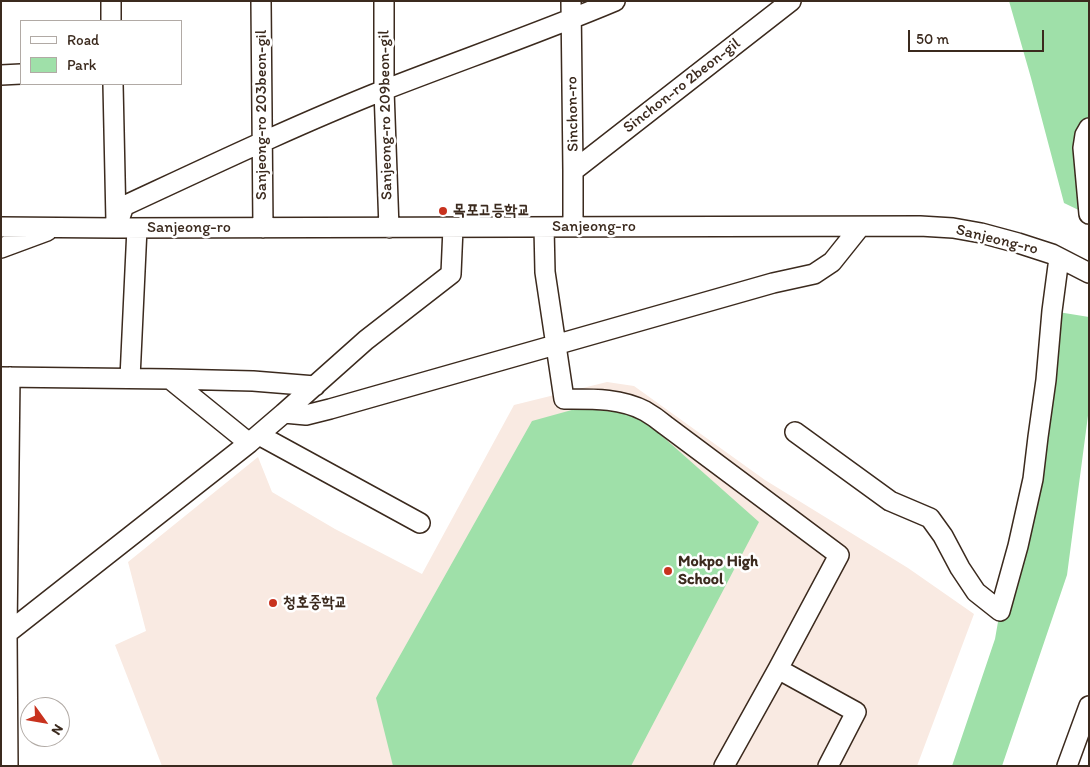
<!DOCTYPE html>
<meta charset="utf-8">
<style>
body{margin:0}
#map{position:relative;width:1090px;height:767px;overflow:hidden;background:#fff;font-family:Itim,sans-serif}
canvas{display:block}
.frame{position:absolute;inset:0;border:2px solid #3b2a1e;pointer-events:none}
.legend{position:absolute;left:20px;top:20px;width:162px;height:65px;box-sizing:border-box;background:#fff;border:1px solid #b1aaa5;margin:0;padding:6px 9px;list-style:none;font-size:15px;color:#3b2a1e}
.legend li{display:flex;align-items:center;gap:10px;height:25px}
.legend b{width:25px;border:1px solid #b1aaa5}
.north{position:absolute;left:20px;top:697px;width:50px;height:50px;box-sizing:border-box;background:#fff;border:1px solid #b1aaa5;border-radius:50%;rotate:122deg;font-size:14px;font-weight:700;line-height:20px;text-align:center;color:#3b2a1e}
.north::after{content:'';display:block;margin:auto;width:18px;height:22px;background:#c8321e;clip-path:polygon(50% 0,100% 100%,50% 72%,0 100%)}
.scale{position:absolute;left:908px;top:30px;width:136px;height:22px;box-sizing:border-box;border:2px solid #3b2a1e;border-top:0;padding-left:6px;font-size:15px;line-height:18px;white-space:nowrap;color:#3b2a1e;-webkit-text-stroke:4px #fff;paint-order:stroke}
</style>
<div id="map">
<canvas width="1090" height="767"></canvas>
<div class="frame"></div>
<ul class="legend">
<li><b style="height:6px;background:#fff"></b>Road</li>
<li><b style="height:14px;background:#9fe0a9"></b>Park</li>
</ul>
<div class="north">N</div>
<div class="scale">50 m</div>
</div>
<script>
const g = document.querySelector('canvas').getContext('2d');
g.lineJoin = 'round';
function fillPath(path, color) { g.fillStyle = color; g.fill(path, 'evenodd'); }
function strokePath(path, color, width, dash) { g.strokeStyle = color; g.lineWidth = width; g.lineCap = dash ? 'butt' : 'round'; g.setLineDash(dash || []); g.stroke(path); }
function label(font, color, halo, rows, align = 'center') {
  g.font = font + ' Itim,"Poor Story",sans-serif'; g.lineWidth = 5; g.setLineDash([]); g.textBaseline = 'middle'; g.strokeStyle = halo; g.fillStyle = color; for (const [text, x, y, turn = 0] of rows) {
    g.save(); g.translate(x, y); g.rotate((+turn || 0) * Math.PI / 180); g.textAlign = isNaN(turn) ? turn : align; if (halo) g.strokeText(text, 0, 0); g.fillText(text, 0, 0); g.restore();
  }
}
fillPath(new Path2D(`
 M607 382 634 386 765 480 908 568 974 614 917 766H162L115 645 146 631 128 562 258 457 272 492 335 529 422 574 514 405Z`), '#f9eae2');
fillPath(new Path2D(`
 M1009 1H1089V215L1064 203 1031 78Z
 M1052 311 1089 317V408L1067 575 1002 766H952L995 639Z
 M579 408 634 414 644 420 759 522 631 766H393L376 698 532 421Z`), '#9fe0a9');
const minor = new Path2D(`
 M111 1V21
 M261 1 263 228
 M384 1V90L389 228
 M571 1 573 171V227
 M1 75 21 74
 M113 84 116 222
 M1089 128 1085 135 1083 148 1089 214
 M573 171 791 1
 M1 227 116 228 920 226 953 228 981 233 1018 243 1052 254 1089 273
 M544 227 545 272 564 399C592 399 620 398 645 411 652 415 659 420 665 425L839 555 778 669 724 766
 M116 228 124 206C210 166 296 125 384 90 461 60 539 33 615 1
 M1 248 47 231
 M1 377 170 379 249 443
 M130 378 137 228
 M170 379 253 381 315 386
 M284 413 366 340 451 274 453 228
 M795 432 890 501 930 518 943 536 960 568 976 592 1000 611 1018 546 1033 479 1038 437 1046 380 1052 311 1059 258
 M259 435 420 523
 M1 638 249 443 284 413 306 415 330 409 773 283 814 274 832 262 860 227
 M778 669 856 712 828 766
 M8 766 7 634 10 377
 M1067 766 1089 706`);
strokePath(minor, '#3b2a1e', 22);
strokePath(minor, '#fff', 19);
for (const [x, y, r, color] of [
 [443,211,5,"#c8321e"],
 [668,571,5,"#c8321e"],
 [273,603,5,"#c8321e"]
]) { const dot = new Path2D(); dot.arc(x, y, r, 0, 2 * Math.PI); g.fillStyle = color; g.fill(dot); strokePath(dot, '#fff', 2); }
label('16px', '#3b2a1e', '#fff', [
 ["Sinchon-ro 2beon-gil",682,86,-38],
 ["Sinchon-ro",573,114,-91],
 ["Sanjeong-ro 203beon-gil",262,115,-90],
 ["Sanjeong-ro 209beon-gil",386,115,-91],
 ["Sanjeong-ro",594,227],
 ["Sanjeong-ro",189,228],
 ["Sanjeong-ro",997,240,14]
]);
label('bold 16px', '#3b2a1e', '#fff', [
 ["목포고등학교",453,211],
 ["Mokpo High",678,562],
 ["School",678,580],
 ["청호중학교",283,603]
], 'left');
</script>
